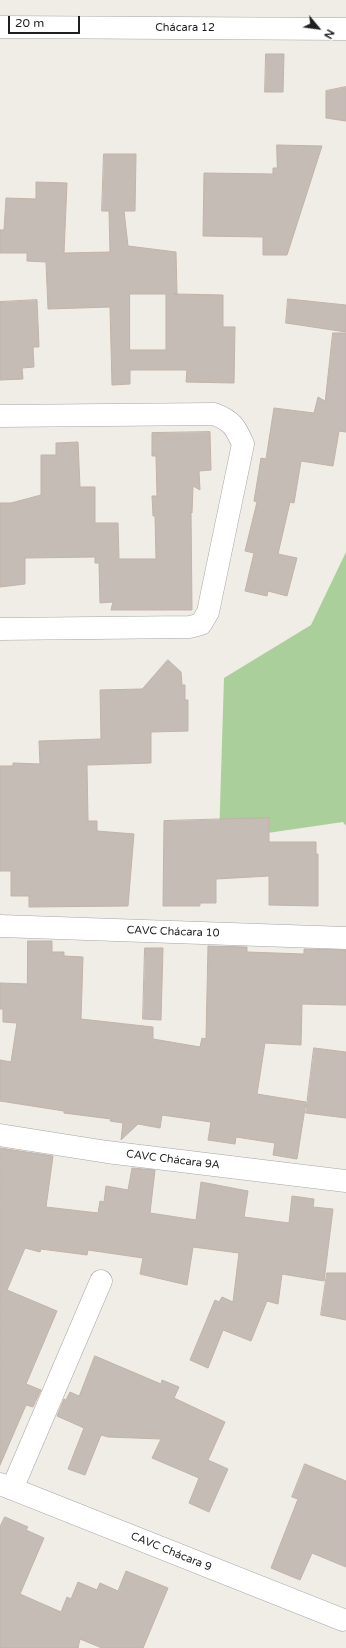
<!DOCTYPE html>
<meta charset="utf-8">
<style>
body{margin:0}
#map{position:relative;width:346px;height:1648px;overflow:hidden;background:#f0ece6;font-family:"Varela Round",sans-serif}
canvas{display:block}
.north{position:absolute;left:298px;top:8px;width:40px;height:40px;-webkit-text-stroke:3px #fff;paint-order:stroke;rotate:119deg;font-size:11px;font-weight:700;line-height:16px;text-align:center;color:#1f1f1f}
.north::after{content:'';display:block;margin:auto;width:14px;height:18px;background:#1f1f1f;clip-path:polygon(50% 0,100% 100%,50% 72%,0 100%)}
.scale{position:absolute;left:8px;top:16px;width:72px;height:18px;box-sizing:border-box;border:2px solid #1f1f1f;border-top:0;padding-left:5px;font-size:12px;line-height:14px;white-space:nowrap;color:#1f1f1f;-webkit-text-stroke:3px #fff;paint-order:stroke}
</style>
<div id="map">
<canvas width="346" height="1648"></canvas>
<div class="north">N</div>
<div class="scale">20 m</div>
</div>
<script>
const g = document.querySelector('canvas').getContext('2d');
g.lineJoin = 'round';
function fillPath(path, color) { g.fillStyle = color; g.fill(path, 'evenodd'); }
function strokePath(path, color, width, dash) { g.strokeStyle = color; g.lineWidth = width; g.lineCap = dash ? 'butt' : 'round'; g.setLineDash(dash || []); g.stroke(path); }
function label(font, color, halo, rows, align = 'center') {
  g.font = font + ' "Varela Round",sans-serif'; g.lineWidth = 3; g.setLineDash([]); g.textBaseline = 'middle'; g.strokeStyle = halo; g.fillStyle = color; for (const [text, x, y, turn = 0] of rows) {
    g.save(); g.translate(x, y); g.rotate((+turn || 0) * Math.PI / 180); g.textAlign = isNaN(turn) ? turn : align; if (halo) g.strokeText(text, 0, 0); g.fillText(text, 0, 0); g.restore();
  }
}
fillPath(new Path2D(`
 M346 552V826L343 822 219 840 224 678 311 625Z`), '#aacf9a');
const building = new Path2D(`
 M266 54H284L283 92H265Z
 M346 87V121L326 118V91Z
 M277 145 322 146 287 255H263V237L203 236 204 173 273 174V168H277Z
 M104 154H136L135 211H124L128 246 176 252 177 294H174L223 295V327H235L234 383 186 382 187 370H130V384L112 385 110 307 48 309 46 262 27 261V253H0V230H4L6 198 36 199V182L67 183 64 253 110 252 109 211H102ZM130 294H166V350H130Z
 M288 299 346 305V332L286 323Z
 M37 300 39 347H33L34 367 22 368 23 379 0 380V302Z
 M333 333H346V432L339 431 333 466 301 461 294 503 290 502 278 554 297 558 287 596 268 591 267 596 245 591 254 553 245 551 257 502 254 501 261 458 266 459 274 408 314 413 318 397 325 401Z
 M210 432 211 470 199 471 200 490 193 486 192 513 191 512 192 610H111L113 602 100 603 99 563H95V557L25 558V584L0 587V503H11L41 495V455H56V443L78 442 80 487H95V523H118L119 559H156L155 516H153L152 496H157L156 456H152V433Z
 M168 660 181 672 182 685H185V700H188V731L151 732V763L87 765 88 821H97V831L134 834 128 906 29 907V896H11V871H0V766H13V763L40 764 39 741 101 739 100 690 142 689Z
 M269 818V842H316V854H318V906L269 905V876L216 879V903H200V906H163L164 821Z
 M28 941H52V952H64V956L83 957 81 1019 153 1027V1039L200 1047 202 1038 206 1039 208 946 247 947V952L304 954V949L346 950V1005L302 1004 301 1045 265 1043 257 1094 306 1102 297 1159 273 1155 275 1143 236 1137 235 1144 208 1140 211 1122 162 1115 160 1128 138 1124 121 1140 123 1123 110 1121 111 1119 64 1113V1111L0 1101V1060L11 1062 17 1023 3 1022V1009H0V983L27 984Z
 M145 948H163L161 1020 143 1019Z
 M314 1048 346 1052V1118L306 1113Z
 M0 1148 53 1156 46 1207 98 1213 100 1201 104 1202 106 1186 128 1190 132 1168 155 1170 150 1213 196 1220 201 1182 248 1191 244 1217 289 1223 292 1196 314 1199 313 1207 333 1209 324 1281 282 1274 278 1304 267 1301 251 1341 223 1330 208 1368 190 1360 215 1300 219 1302 222 1297 233 1302 239 1253 193 1247 187 1285 140 1274 143 1258 88 1250 87 1255 41 1249 40 1252 25 1248 7 1290 57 1311 26 1384 41 1390 33 1407 26 1405 0 1465Z
 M327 1273H346V1320L321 1315Z
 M95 1356 161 1384 162 1380 179 1387 174 1398 225 1422 208 1460 228 1469 209 1512 189 1503 199 1478 152 1458 161 1439 108 1437 101 1435 85 1475 68 1469 84 1428 57 1416 64 1399 66 1400 70 1392 79 1396Z
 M305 1464 346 1481V1567L312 1553 300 1580 271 1568 298 1499 292 1497Z
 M5 1517 28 1527 26 1530 44 1538 20 1594 61 1612 67 1597 71 1599 78 1582 97 1590 100 1583 118 1591 126 1571 168 1588 143 1648H102L80 1639 78 1648H0V1527Z`);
fillPath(building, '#c5bcb5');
strokePath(building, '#c2b3a8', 1);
const minor = new Path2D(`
 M0 27 346 29
 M0 416 214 414C232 421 235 426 243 444L208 612 201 624 190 627 0 629
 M0 926 346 938
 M0 1135 107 1152 346 1181
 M0 1484 343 1620
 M12 1489 101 1281`);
strokePath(minor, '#a6a6a6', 23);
strokePath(minor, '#fff', 22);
label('11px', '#1f1f1f', '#fff', [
 ["Chácara 12",185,28],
 ["CAVC Chácara 10",173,932,2],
 ["CAVC Chácara 9A",173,1160,7],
 ["CAVC Chácara 9",171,1552,22]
]);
</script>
